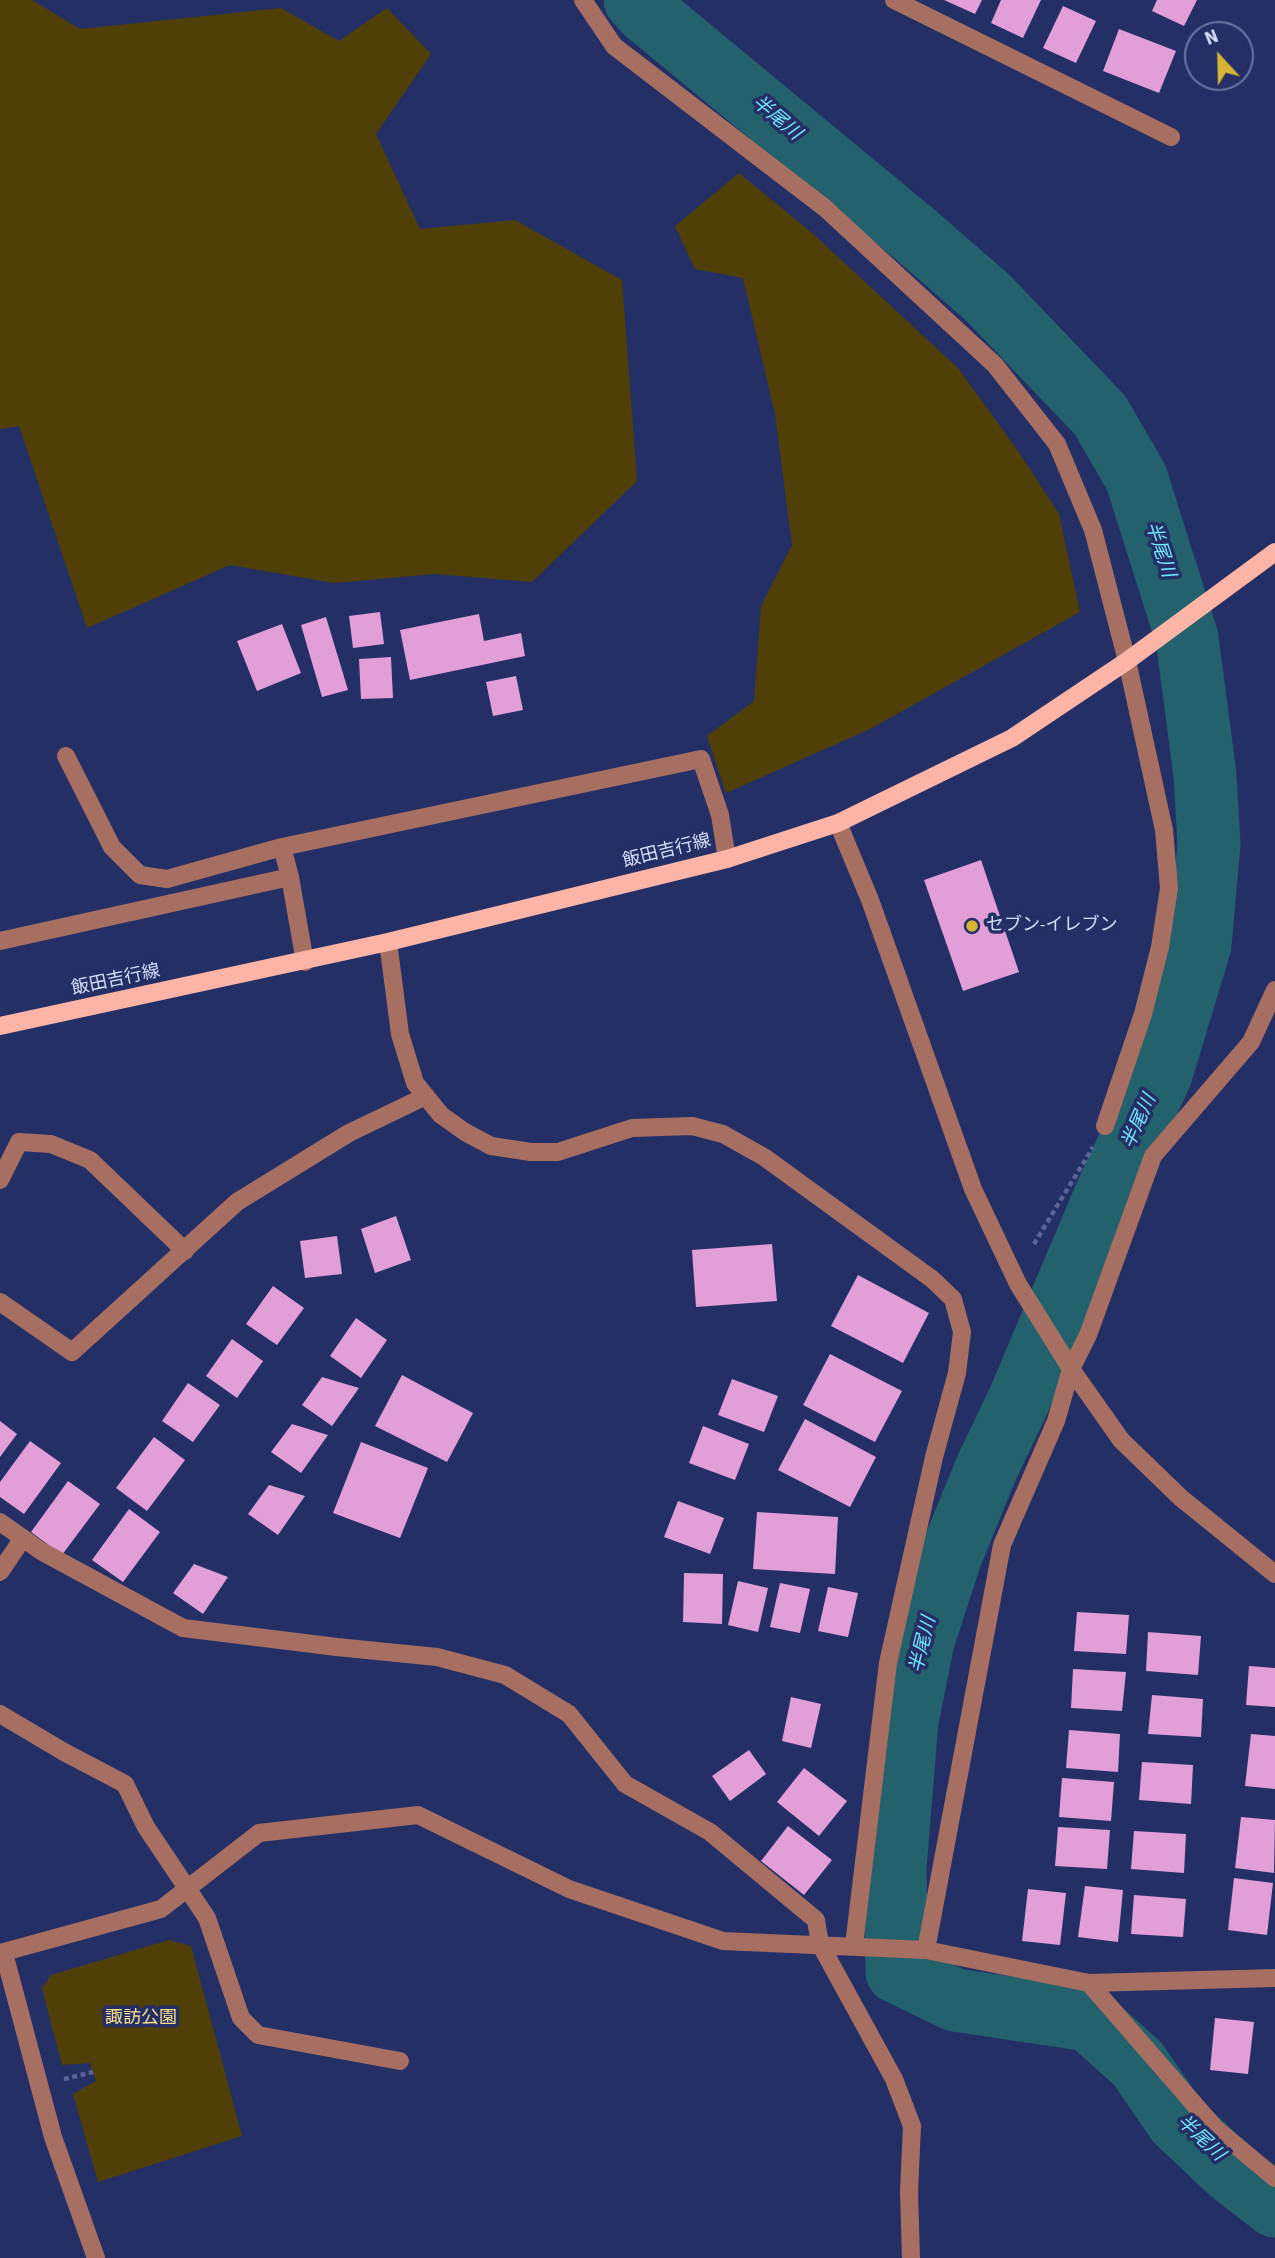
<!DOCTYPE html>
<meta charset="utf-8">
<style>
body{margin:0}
#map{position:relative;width:1275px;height:2258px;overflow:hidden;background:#242f66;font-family:"Source Sans 3",sans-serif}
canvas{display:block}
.north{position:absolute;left:1184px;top:21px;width:70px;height:70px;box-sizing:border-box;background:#242f66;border:2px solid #6c75a2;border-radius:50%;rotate:338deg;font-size:19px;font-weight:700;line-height:28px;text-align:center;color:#d7dffb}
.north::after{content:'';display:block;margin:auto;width:24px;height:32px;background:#d8b434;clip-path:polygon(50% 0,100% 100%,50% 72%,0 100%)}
</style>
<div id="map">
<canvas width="1275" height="2258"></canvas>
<div class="north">N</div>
</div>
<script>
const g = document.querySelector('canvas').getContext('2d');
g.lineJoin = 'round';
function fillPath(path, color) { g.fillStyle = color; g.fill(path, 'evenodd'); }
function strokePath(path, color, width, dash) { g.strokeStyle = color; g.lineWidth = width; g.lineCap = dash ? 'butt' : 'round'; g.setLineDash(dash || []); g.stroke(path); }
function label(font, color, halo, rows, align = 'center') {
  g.font = font + ' "Source Sans 3","Noto Sans JP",sans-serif'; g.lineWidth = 7; g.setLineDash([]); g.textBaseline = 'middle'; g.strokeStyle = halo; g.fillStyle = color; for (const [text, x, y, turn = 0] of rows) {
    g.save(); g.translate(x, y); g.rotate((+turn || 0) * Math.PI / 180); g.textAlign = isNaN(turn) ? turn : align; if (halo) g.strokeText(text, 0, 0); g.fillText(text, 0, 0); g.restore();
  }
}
fillPath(new Path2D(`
 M0 0H32L80 29 281 8 339 41 387 8 431 54 376 134 420 229 515 220 622 280 637 481 532 582 435 574 334 583 230 565 87 628 19 426 0 429Z
 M739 173 811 232 958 368 1018 451 1059 514 1080 612 870 729 726 793 707 736 754 701 761 606 792 545 775 414 743 278 695 269 675 226Z
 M169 1940 191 1946 242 2136 98 2182 73 2094 96 2081 90 2063 62 2065 42 1988 51 1975Z`), '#504007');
strokePath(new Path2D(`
 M635 0 646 12 911 231 987 297 1100 415 1136 477 1187 638 1205 775 1209 844 1200 945 1161 1074 1104 1199 1019 1400 987 1467 951 1555 923 1641 907 1721 895 1868 897 1972 955 2000 1089 2020 1138 2064 1177 2121 1231 2172 1275 2206`), '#23616c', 63);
fillPath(new Path2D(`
 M944 0H982L975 14Z
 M1001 0H1041L1023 38 991 23Z
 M1157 0H1197L1184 26 1152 11Z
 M1063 6 1096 21 1076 63 1043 48Z
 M1119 29 1176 51 1159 93 1103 71Z
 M380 612 384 644 353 648 349 616Z
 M479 614 484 641 521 633 525 656 410 680 400 630Z
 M326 617 348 690 322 697 301 625Z
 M282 624 301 673 257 691 237 641Z
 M391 657 393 698 361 699 359 659Z
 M516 676 523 710 493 716 486 682Z
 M981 860 1019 972 963 991 924 880Z
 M396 1216 411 1260 375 1273 361 1229Z
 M337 1236 342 1274 305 1278 300 1241Z
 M772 1244 777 1301 696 1307 692 1250Z
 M858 1275 929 1313 903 1363 831 1326Z
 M273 1286 304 1308 277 1345 246 1324Z
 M356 1318 387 1340 361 1378 330 1356Z
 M232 1339 263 1361 237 1398 206 1376Z
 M830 1354 902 1391 875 1442 803 1405Z
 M402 1375 473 1413 447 1462 375 1426Z
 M322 1377 359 1388 332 1426 302 1405Z
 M732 1379 778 1396 764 1432 718 1415Z
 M188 1383 220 1405 193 1442 162 1421Z
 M805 1419 876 1457 850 1507 778 1470Z
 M0 1421 17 1434 0 1457Z
 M292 1424 328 1435 301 1473 271 1452Z
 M703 1426 749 1444 735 1480 689 1463Z
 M154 1437 185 1460 147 1511 116 1488Z
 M30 1441 61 1463 24 1514 0 1497V1482Z
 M361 1442 428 1468 400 1538 333 1513Z
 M68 1481 100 1504 62 1555 31 1532Z
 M269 1485 305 1496 278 1535 248 1514Z
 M678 1501 724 1518 710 1554 664 1537Z
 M129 1509 160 1532 123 1582 92 1560Z
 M757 1512 838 1517 835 1574 753 1569Z
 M194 1564 228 1577 203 1614 173 1593Z
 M684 1573 723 1574 722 1624 683 1622Z
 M738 1581 768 1588 758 1632 728 1625Z
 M780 1583 810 1589 800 1633 770 1627Z
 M828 1587 858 1593 848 1637 818 1631Z
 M1077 1612 1129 1615 1126 1654 1074 1651Z
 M1148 1632 1201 1636 1198 1675 1146 1671Z
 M1249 1666 1275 1668V1707L1246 1705Z
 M1073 1669 1126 1672 1122 1711 1071 1708Z
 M1152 1695 1203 1699 1201 1737 1148 1734Z
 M791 1697 821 1704 811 1748 782 1741Z
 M1069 1730 1120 1734 1118 1772 1066 1768Z
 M1251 1734 1275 1736V1789L1245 1786Z
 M749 1750 766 1774 730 1801 712 1776Z
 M1142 1762 1193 1765 1191 1804 1139 1800Z
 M804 1768 847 1801 819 1836 777 1802Z
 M1062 1778 1114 1782 1111 1821 1059 1817Z
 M1241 1817 1275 1820 1274 1873 1235 1868Z
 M788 1826 832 1860 804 1895 761 1861Z
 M1058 1827 1110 1830 1107 1869 1055 1866Z
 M1134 1831 1186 1834 1184 1873 1131 1869Z
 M1234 1878 1273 1883 1267 1935 1228 1930Z
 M1085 1886 1123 1890 1118 1942 1078 1937Z
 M1028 1889 1066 1893 1060 1945 1022 1941Z
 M1134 1895 1186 1899 1183 1937 1131 1934Z
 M1215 2018 1254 2022 1248 2074 1210 2070Z`), '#e19ed7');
strokePath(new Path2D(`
 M1034 1244 1093 1147
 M64 2079 93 2072`), '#5b6594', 4.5, [5, 3.5]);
strokePath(new Path2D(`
 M583 0 614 46 825 208 995 365 1057 444 1093 530 1127 661 1164 830 1169 888 1160 947 1143 1014 1105 1126
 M894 0 1171 137
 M66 756 112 847 140 875 167 879 282 847
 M838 823 870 900 973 1189 1018 1284 1071 1369 1121 1440 1181 1498 1275 1574
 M290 877 305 962
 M0 941 290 877 282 847 701 759 720 815 727 859
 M388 942 400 1034 415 1083 441 1115 465 1132 491 1146 531 1152H558L632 1128 692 1126 723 1134 764 1157 932 1279 953 1299 962 1332 957 1373 934 1457 888 1663 854 1945
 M0 1180 19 1142 51 1144 90 1160 185 1251
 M0 1302 72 1352 237 1202 349 1133 426 1096
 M0 1522 41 1551 183 1628 337 1647 437 1657 505 1675 569 1714 625 1784 710 1832 816 1920 820 1944 894 2079 912 2126 909 2192 911 2258
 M0 1572 23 1538
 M0 1714 64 1752 125 1784 146 1827 207 1918 241 2018 258 2035 400 2061
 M926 1950 1002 1545 1056 1421 1071 1369 1088 1335 1153 1156 1251 1042 1275 990
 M0 1953 161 1909 259 1833 418 1815 569 1889 723 1941 926 1950 1089 1983 1275 1978
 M4 1953 53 2137 96 2258
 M1089 1983 1215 2128 1275 2178`), '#a76e62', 18);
strokePath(new Path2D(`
 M0 1026 388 942 727 859 838 823 1012 738 1127 661 1275 552`), '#fbb4a5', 18);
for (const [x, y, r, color] of [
 [972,926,7,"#d8b434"]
]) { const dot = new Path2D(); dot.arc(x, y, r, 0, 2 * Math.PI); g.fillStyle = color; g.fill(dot); strokePath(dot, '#242f66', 2.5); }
label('18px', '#d7dffb', '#242f66', [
 ["飯田吉行線",667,852,-14],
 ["飯田吉行線",116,981,-12]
]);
label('18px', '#d7dffb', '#242f66', [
 ["セブン-イレブン",986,926]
], 'left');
label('18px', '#fade88', '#242f66', [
 ["諏訪公園",141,2019]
]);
label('italic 19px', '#73e8ff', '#242f66', [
 ["半尾川",776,119,40],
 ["半尾川",1159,550,72],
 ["半尾川",1140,1122,-66],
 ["半尾川",924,1645,-76],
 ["半尾川",1200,2139,43]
]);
</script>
